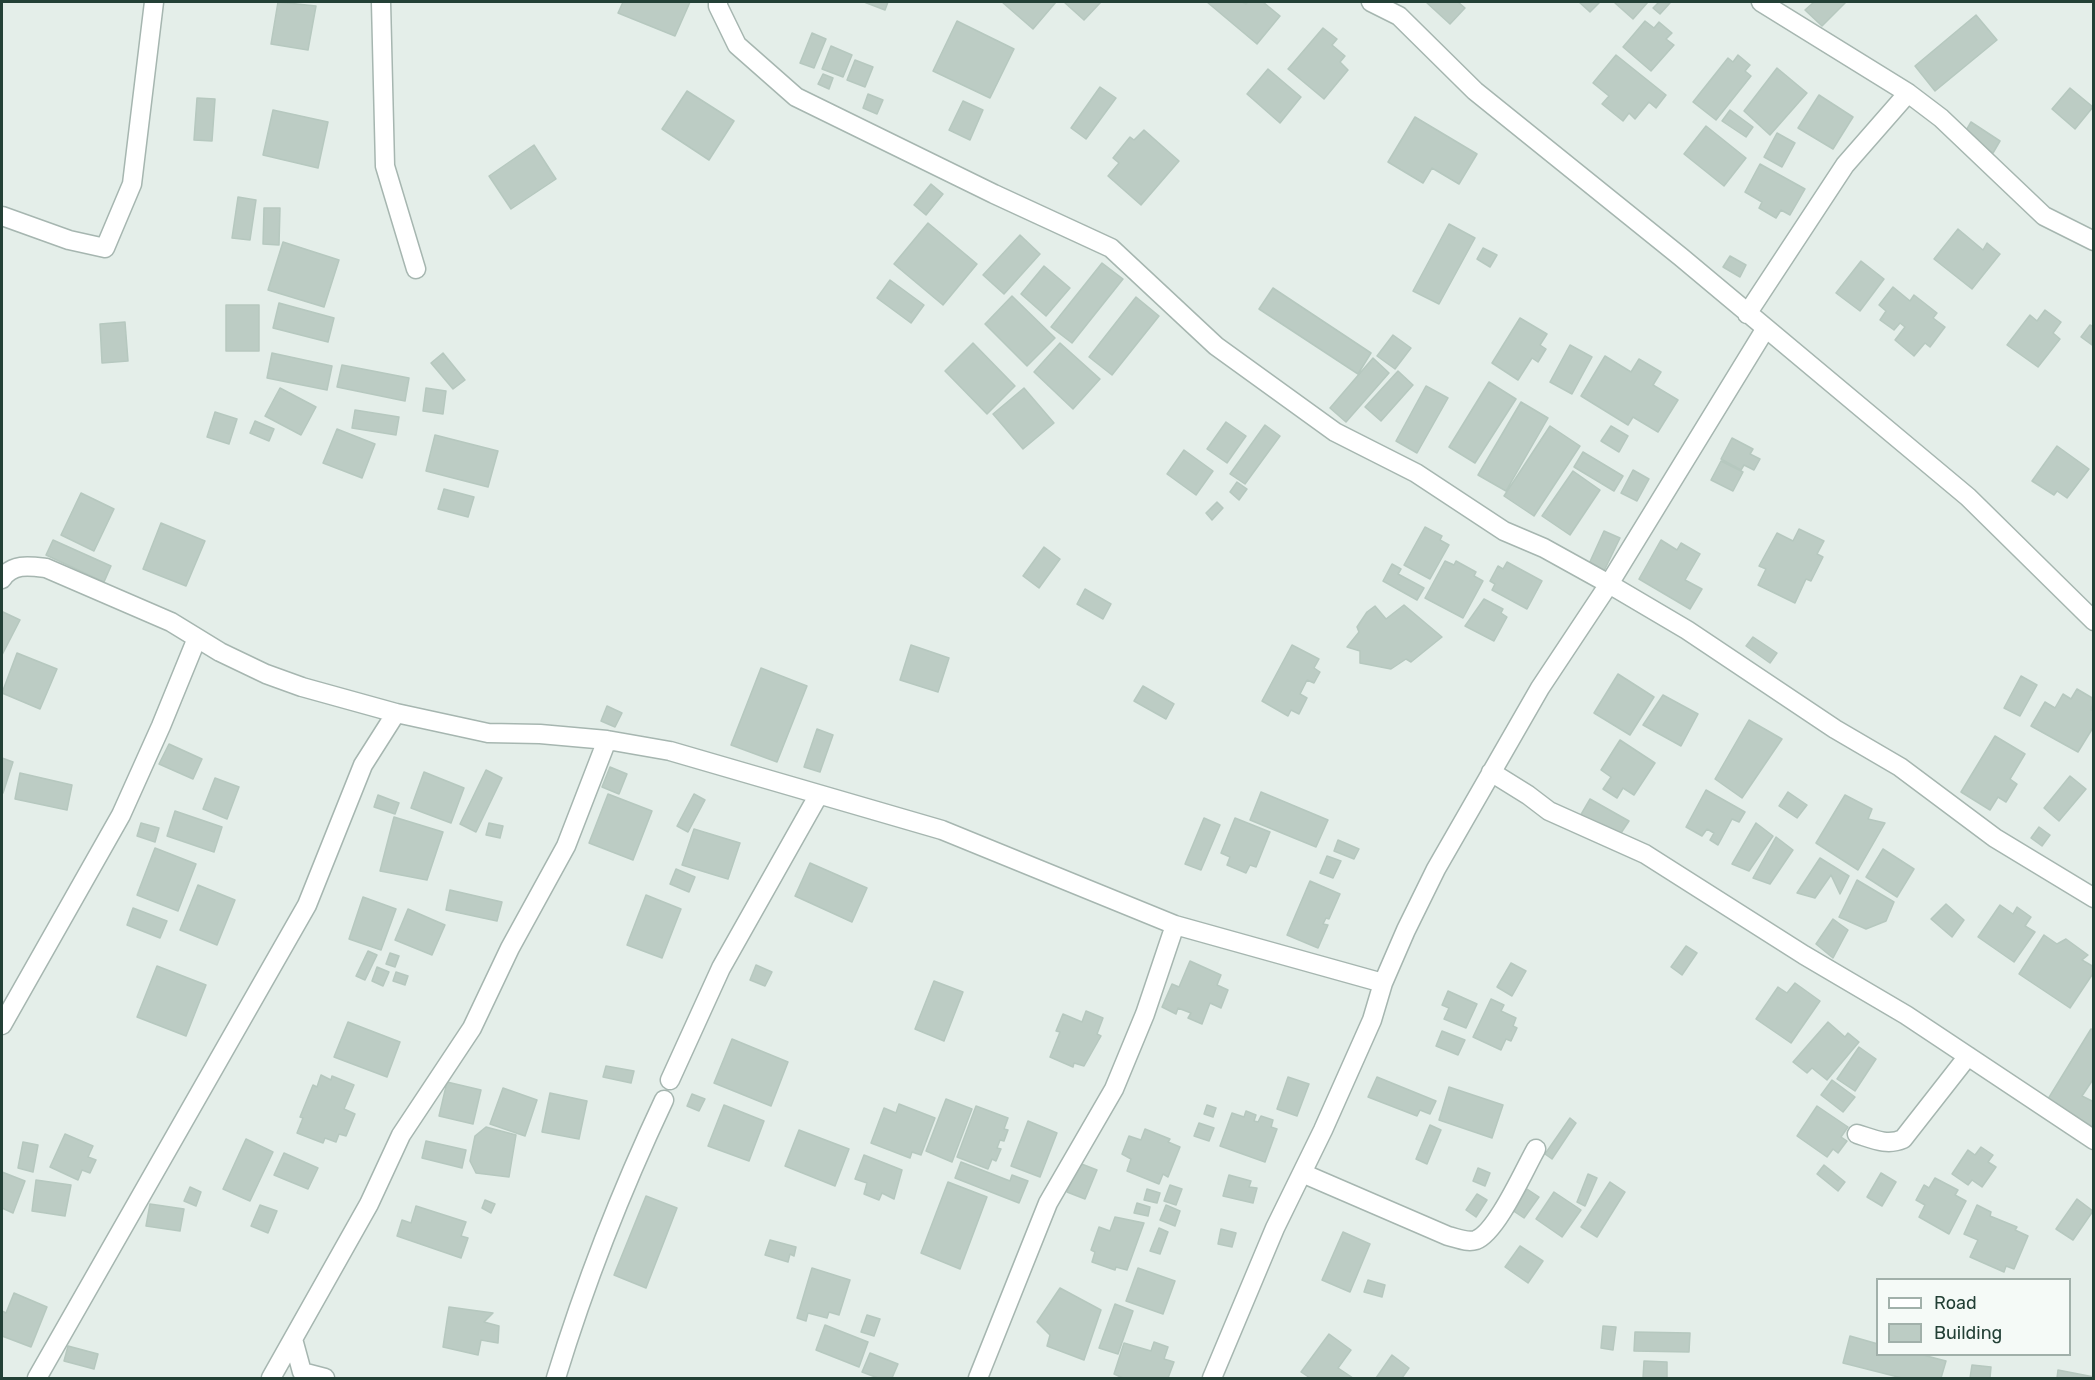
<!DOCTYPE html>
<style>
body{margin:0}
#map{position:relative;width:2095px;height:1380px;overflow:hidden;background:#e4eee9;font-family:Rubik,sans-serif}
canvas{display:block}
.frame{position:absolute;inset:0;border:3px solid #234036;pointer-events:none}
.legend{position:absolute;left:1876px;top:1278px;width:195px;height:78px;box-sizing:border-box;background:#f5faf7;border:2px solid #a1b0aa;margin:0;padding:8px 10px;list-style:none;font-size:18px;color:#234036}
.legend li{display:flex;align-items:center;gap:12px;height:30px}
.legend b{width:30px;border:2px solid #a1b0aa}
</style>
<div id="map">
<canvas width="2095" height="1380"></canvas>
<div class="frame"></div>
<ul class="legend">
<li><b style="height:8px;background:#fff"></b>Road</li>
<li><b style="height:16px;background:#bcccc4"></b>Building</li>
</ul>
</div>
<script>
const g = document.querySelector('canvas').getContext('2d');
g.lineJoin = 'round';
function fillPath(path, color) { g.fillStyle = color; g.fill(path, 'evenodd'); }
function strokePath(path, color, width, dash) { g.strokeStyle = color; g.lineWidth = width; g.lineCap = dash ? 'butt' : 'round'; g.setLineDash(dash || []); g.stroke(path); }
const building = new Path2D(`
 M278 2 316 6 308 50 271 44Z
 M623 2H690L675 36 618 13Z
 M864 2H888L885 10Z
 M1002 2H1056L1033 29Z
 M1064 2H1101L1084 20Z
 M1207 2H1242L1246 4 1248 2H1263L1280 16 1257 44Z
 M1426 2H1458L1465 8 1450 24Z
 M1579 2H1600L1590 12Z
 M1616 2H1648L1633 19 1615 3Z
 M1659 2 1670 3 1660 14 1653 8Z
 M1814 2H1846L1822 26 1805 10Z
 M1976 15 1997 40 1935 91 1915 66Z
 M957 21 1014 49 990 98 933 71Z
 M1645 21 1654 28 1659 22 1672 33 1666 39 1674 45 1651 71 1623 47Z
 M1323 28 1337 39 1332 45 1345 56 1340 62 1348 70 1324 99 1288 69Z
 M812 33 826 39 814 68 800 63Z
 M831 46 852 55 843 77 822 69Z
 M1616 55 1666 95 1656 108 1649 102 1635 119 1629 113 1623 121 1602 104 1609 96 1593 83Z
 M1738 55 1750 65 1745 71 1751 76 1716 120 1693 102 1728 58 1733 62Z
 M855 60 873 67 865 87 847 80Z
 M1777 68 1807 93 1770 135 1744 111Z
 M1268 69 1301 97 1280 123 1247 94Z
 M823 74 833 78 829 89 818 84Z
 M1100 87 1116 98 1086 139 1071 128Z
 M2070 88 2093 107 2075 129 2052 109Z
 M687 91 734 121 709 160 662 129Z
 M868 94 883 100 877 114 863 108Z
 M1819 95 1853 117 1833 149 1798 128Z
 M197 98 215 99 212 141 194 140Z
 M963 101 983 110 970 140 949 130Z
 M273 110 328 122 318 168 263 155Z
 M1730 110 1753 127 1746 137 1722 121Z
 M1415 117 1477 154 1459 184 1432 168 1423 183 1388 162Z
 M1971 122 2000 141 1993 153 1964 134Z
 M1706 126 1746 158 1724 186 1684 154Z
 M1144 130 1179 161 1141 205 1108 176 1119 163 1113 158 1130 137 1134 140Z
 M1777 133 1795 143 1782 167 1764 157Z
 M534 145 556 179 511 209 489 176Z
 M1760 164 1805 189 1790 215 1781 210 1776 218 1759 208 1762 202 1745 192Z
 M931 184 943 194 926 215 914 205Z
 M238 197 256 200 250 240 232 238Z
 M264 208H280L279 245 263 244Z
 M928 223 977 264 943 305 894 264Z
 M1449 224 1475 238 1439 304 1413 291Z
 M1958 229 1983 250 1987 243 2000 254 1972 289 1934 259Z
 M1020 235 1040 254 1004 294 983 275Z
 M283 242 339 260 324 307 268 290Z
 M1483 248 1497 255 1490 267 1477 259Z
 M1730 256 1746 265 1740 277 1723 267Z
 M1861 261 1884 279 1860 311 1836 293Z
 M1102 263 1123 279 1072 343 1051 327Z
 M1044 266 1070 288 1046 316 1021 294Z
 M890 280 924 305 911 323 877 298Z
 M1893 287 1910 301 1914 295 1937 313 1933 318 1945 327 1930 347 1925 343 1914 356 1895 340 1905 327 1900 323 1894 330 1880 320 1886 311 1879 305Z
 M1273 288 1371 353 1358 374 1259 309Z
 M1012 296 1055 338 1027 366 985 324Z
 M1136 297 1159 316 1112 375 1089 357Z
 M279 303 334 318 328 342 273 328Z
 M226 305H259V351H226Z
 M2045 310 2061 322 2053 333 2060 339 2038 367 2007 345 2030 315 2037 321Z
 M1520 318 1547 334 1540 345 1546 349 1538 362 1532 358 1518 380 1492 363Z
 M125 322 128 361 102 363 100 324Z
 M2090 325 2094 327 2092 345 2081 337Z
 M1393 335 1411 348 1395 369 1377 356Z
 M973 343 1015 386 987 414 945 371Z
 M1060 343 1100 379 1073 409 1034 372Z
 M1570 345 1592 357 1572 394 1550 382Z
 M272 353 332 366 327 390 267 378Z
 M443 353 465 380 453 389 431 363Z
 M1605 356 1631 372 1639 359 1661 372 1653 385 1678 400 1658 432 1633 417 1628 425 1581 396Z
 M1373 358 1389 373 1346 422 1330 408Z
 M342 365 409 378 405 401 337 387Z
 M1398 371 1413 385 1381 421 1365 407Z
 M1489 382 1516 399 1475 463 1449 447Z
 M1426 386 1448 398 1417 453 1396 441Z
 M280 388 316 407 301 435 265 416Z
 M426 388 446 391 443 414 423 411Z
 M1024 388 1054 423 1023 449 993 414Z
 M1521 402 1548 418 1506 491 1478 475Z
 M355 410 399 417 396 435 352 428Z
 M215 412 237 419 229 444 207 437Z
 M255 421 274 429 269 441 250 433Z
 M1226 422 1246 436 1227 463 1207 449Z
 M1265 425 1280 436 1245 484 1230 474Z
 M1550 426 1580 446 1534 516 1504 496Z
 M1611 426 1628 436 1619 452 1601 441Z
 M337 429 375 444 362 478 323 463Z
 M435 435 498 451 488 487 426 471Z
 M1732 438 1753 449 1750 454 1760 459 1754 470 1744 465 1741 470 1721 459Z
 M2057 446 2089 469 2067 498 2057 491 2054 495 2032 481Z
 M1184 450 1213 471 1196 495 1167 474Z
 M1583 452 1623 476 1614 491 1574 467Z
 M1721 461 1743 472 1733 491 1711 480Z
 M1633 470 1649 479 1637 501 1621 493Z
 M1573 471 1600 490 1570 535 1542 516Z
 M1237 482 1247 489 1239 500 1230 492Z
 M444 489 474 497 468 517 438 509Z
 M81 493 114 509 94 551 61 535Z
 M1217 502 1223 508 1212 520 1206 513Z
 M161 523 205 541 186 586 143 569Z
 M1425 527 1442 536 1440 540 1449 545 1430 579 1404 565Z
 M1799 529 1824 541 1817 554 1823 557 1811 581 1806 579 1795 603 1758 585 1766 569 1759 566 1777 533 1793 541Z
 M1604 531 1620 538 1603 573 1588 566Z
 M53 540 111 566 104 582 46 555Z
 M1661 540 1677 550 1681 543 1700 554 1685 580 1702 589 1690 609 1639 579Z
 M1044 547 1060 559 1039 588 1023 576Z
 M1445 561 1454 565 1456 561 1476 572 1474 576 1483 581 1463 618 1425 598Z
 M1507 562 1542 581 1527 609 1492 590 1495 584 1490 581 1498 566 1503 569Z
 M1392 564 1401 569 1398 574 1424 588 1417 600 1383 581Z
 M1085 589 1111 604 1103 619 1077 604Z
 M1484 599 1503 609 1501 613 1507 617 1494 641 1465 626Z
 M1404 605 1442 637 1411 662 1406 659 1391 669 1360 663V651L1347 647 1359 632 1357 627 1367 612 1375 606 1386 619Z
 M3 612 20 620 2 655V614Z
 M1753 637 1777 653 1770 663 1746 646Z
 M911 645 949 658 938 692 900 680Z
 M1292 645 1319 659 1314 668 1320 672 1314 683 1307 680 1300 694 1307 698 1299 714 1291 710 1288 716 1262 701Z
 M17 653 57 669 40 709 2 693Z
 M761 668 807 686 777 762 731 745Z
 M1618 674 1654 697 1630 735 1594 713Z
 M2021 676 2037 685 2020 716 2004 708Z
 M1143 686 1174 704 1166 719 1134 701Z
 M2077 689 2094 699 2091 710 2094 711V726L2078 752 2031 726 2045 702 2055 708 2063 694 2071 699Z
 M1663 695 1698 714 1681 746 1643 725Z
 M607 706 622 713 615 727 601 721Z
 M1749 720 1782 739 1742 798 1715 779Z
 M817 729 833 735 820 772 804 767Z
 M1995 736 2025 754 2010 779 2017 784 2006 802 1998 797 1990 810 1961 792Z
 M1620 740 1655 763 1634 795 1623 788 1617 798 1603 789 1611 777 1601 770Z
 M169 744 202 759 193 779 159 764Z
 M2 758 13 762 3 793 2 792Z
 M610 767 627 774 619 794 602 787Z
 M486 770 502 778 476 832 460 824Z
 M424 772 464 788 451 823 411 808Z
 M20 773 72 785 67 810 15 799Z
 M2070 776 2086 789 2059 821 2044 808Z
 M215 778 239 787 227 819 203 809Z
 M1706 790 1745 812 1739 822 1732 819 1718 845 1710 840 1714 833 1707 829 1702 836 1686 827Z
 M1261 792 1328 820 1316 847 1250 820Z
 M1788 792 1807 805 1797 818 1779 806Z
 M608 794 652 811 633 860 589 843Z
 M694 794 705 800 688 832 677 826Z
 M378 795 399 803 395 814 374 807Z
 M1845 795 1872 809 1868 819 1885 823 1858 870 1816 843Z
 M1590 799 1629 821 1619 836 1579 818Z
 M175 811 222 827 214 852 167 836Z
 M394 817 443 832 427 880 380 871Z
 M1204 818 1220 825 1201 870 1185 864Z
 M1235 818 1270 832 1256 867 1250 865 1246 873 1227 865 1230 857 1221 853Z
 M141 823 159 828 155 842 137 836Z
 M489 823 503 826 500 838 486 835Z
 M1756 823 1773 836 1749 871 1732 864Z
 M2039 827 2050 835 2042 846 2031 838Z
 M694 829 740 843 728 879 682 865Z
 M1776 837 1793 850 1770 884 1753 878Z
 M1338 840 1359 849 1354 859 1334 851Z
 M155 848 196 864 178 911 137 895Z
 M1883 849 1914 869 1897 897 1866 877Z
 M1327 856 1341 861 1333 878 1320 873Z
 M1820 858 1849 876 1840 894 1831 875 1815 898 1797 893Z
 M810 863 867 888 852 922 795 896Z
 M676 869 695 877 689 892 670 884Z
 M1857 880 1894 902 1886 921 1866 929 1839 917Z
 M1310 881 1340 894 1329 919 1326 918 1323 924 1328 925 1318 948 1287 935Z
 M198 885 235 900 217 945 180 930Z
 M450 890 502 902 497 921 446 910Z
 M646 895 681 909 662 958 627 945Z
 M363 897 396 909 381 950 349 939Z
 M1946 904 1964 920 1952 937 1931 919Z
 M2000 905 2013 914 2017 907 2031 917 2025 926 2035 932 2014 962 1978 937Z
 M133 908 167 921 160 938 127 925Z
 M408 909 445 925 432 955 395 940Z
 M1833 919 1848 930 1833 958 1816 944Z
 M2044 935 2057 944 2066 939 2088 955 2082 960 2094 967V972L2070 1008 2019 974Z
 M1686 946 1697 953 1682 975 1671 967Z
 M368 951 377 955 365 980 356 976Z
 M390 953 399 956 395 967 386 964Z
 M1190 961 1221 975 1217 985 1228 990 1221 1008 1210 1003 1202 1024 1188 1018 1191 1013 1178 1008 1176 1014 1162 1007 1172 984 1179 987Z
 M1511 963 1526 971 1512 996 1497 987Z
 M756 965 772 972 765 986 750 980Z
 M157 966 206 985 186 1036 137 1017Z
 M377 967 389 972 383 986 372 981Z
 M396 972 408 976 405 985 393 981Z
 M934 981 963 992 944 1041 915 1029Z
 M1795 983 1820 1001 1791 1043 1756 1019 1778 987 1787 993Z
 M1448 991 1477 1004 1466 1028 1444 1019 1449 1008 1442 1005Z
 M1491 999 1504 1005 1501 1011 1516 1018 1513 1026 1517 1028 1511 1041 1506 1039 1501 1050 1473 1037Z
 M1086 1011 1103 1018 1097 1034 1101 1036 1084 1066 1074 1063 1073 1067 1050 1057 1060 1032 1056 1031 1063 1014 1082 1022Z
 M348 1022 400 1042 387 1077 334 1057Z
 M1828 1022 1845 1037 1848 1033 1859 1042 1827 1080 1812 1068 1807 1073 1793 1062Z
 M2091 1029 2094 1030V1078L2082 1096 2094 1102V1128L2048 1099Z
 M1442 1031 1465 1040 1458 1055 1436 1046Z
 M732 1039 788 1062 771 1106 714 1083Z
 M1859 1047 1876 1059 1855 1091 1837 1079Z
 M606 1066 634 1071 631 1083 603 1077Z
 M321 1075 331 1080 332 1076 354 1085 344 1109 355 1114 346 1136 339 1134 336 1142 325 1138 323 1143 297 1133 303 1118 300 1117 313 1085 317 1087Z
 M1288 1077 1309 1084 1297 1116 1277 1109Z
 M1377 1077 1436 1101 1430 1114 1420 1110 1417 1116 1368 1097Z
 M1832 1080 1855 1097 1843 1112 1821 1095Z
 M447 1082 481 1090 473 1124 439 1116Z
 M1449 1087 1503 1105 1492 1138 1439 1120Z
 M503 1088 537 1100 525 1136 490 1124Z
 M550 1093 587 1101 579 1139 542 1132Z
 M692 1094 705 1099 699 1111 687 1106Z
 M946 1099 972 1109 952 1162 926 1151Z
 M899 1104 935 1118 921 1155 912 1152 910 1158 871 1143 884 1108 896 1113Z
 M724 1105 764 1121 749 1161 708 1146Z
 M1207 1105 1216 1108 1213 1117 1204 1114Z
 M976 1106 1008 1118 1004 1129 1008 1130 1004 1141 1000 1140 997 1148 1001 1149 996 1161 992 1159 988 1169 957 1157Z
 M1817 1106 1848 1127 1841 1137 1847 1141 1838 1153 1833 1149 1827 1157 1797 1136Z
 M1246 1111 1256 1115 1254 1121 1258 1122 1261 1116 1273 1120 1271 1127 1277 1129 1265 1162 1220 1146 1232 1113 1244 1117Z
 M1570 1118 1576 1123 1552 1159 1545 1154Z
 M1028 1121 1057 1133 1040 1177 1011 1166Z
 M1199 1123 1214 1128 1209 1141 1194 1136Z
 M1430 1125 1441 1130 1427 1164 1416 1159Z
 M486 1127 516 1135 509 1177 476 1173 470 1161 475 1136Z
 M1145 1129 1170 1139 1168 1142 1180 1147 1168 1177 1163 1174 1159 1184 1127 1171 1131 1159 1122 1154 1129 1136 1141 1140Z
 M799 1130 849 1149 835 1186 785 1166Z
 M65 1134 93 1146 88 1157 96 1160 90 1173 82 1170 78 1180 50 1167Z
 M246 1139 273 1152 250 1201 223 1189Z
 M426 1141 466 1150 462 1168 422 1158Z
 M23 1142 38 1145 33 1172 18 1168Z
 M1981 1147 1993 1155 1988 1162 1996 1167 1982 1187 1972 1180 1968 1185 1952 1174 1968 1150 1975 1155Z
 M284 1153 318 1168 308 1189 274 1175Z
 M864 1155 902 1170 894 1199 882 1193 879 1200 864 1194 867 1183 855 1179Z
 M961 1162 1010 1181 1012 1175 1028 1181 1019 1203 955 1178Z
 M1079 1163 1097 1170 1085 1199 1067 1192Z
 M1824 1165 1845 1182 1838 1191 1817 1174Z
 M1478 1168 1490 1173 1485 1186 1473 1181Z
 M2 1172 25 1181 13 1213 2 1208Z
 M1881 1173 1896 1182 1882 1206 1867 1197Z
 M1588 1174 1597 1178 1585 1206 1577 1202Z
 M1229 1175 1251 1181 1249 1187 1257 1188 1253 1203 1223 1196Z
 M1935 1178 1958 1190 1955 1195 1966 1201 1949 1234 1919 1217 1925 1205 1916 1200 1924 1185 1929 1188Z
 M36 1180 71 1185 65 1216 32 1211Z
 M948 1182 987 1197 960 1269 921 1253Z
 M1610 1182 1625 1192 1597 1237 1581 1227Z
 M1170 1185 1182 1189 1176 1205 1164 1201Z
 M190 1187 201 1192 196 1206 184 1201Z
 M1147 1189 1160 1193 1157 1203 1144 1200Z
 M1527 1189 1539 1197 1524 1218 1512 1210Z
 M1554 1192 1581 1210 1562 1237 1536 1219Z
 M1477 1194 1487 1200 1476 1217 1466 1210Z
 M646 1196 677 1208 646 1288 614 1275Z
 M2077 1199 2093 1211 2073 1240 2056 1229Z
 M485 1200 495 1204 491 1213 482 1208Z
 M1137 1203 1150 1207 1148 1216 1134 1213Z
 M150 1204 184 1209 180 1231 146 1226Z
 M260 1205 277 1211 268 1233 251 1226Z
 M1166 1205 1180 1211 1175 1226 1160 1220Z
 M1977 1205 1991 1212 1990 1216 2017 1227 2015 1230 2028 1236 2014 1269 2006 1266 2004 1272 1970 1257 1978 1240 1964 1234Z
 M416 1206 466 1222 461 1236 468 1238 461 1258 397 1236 402 1220 411 1223Z
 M1115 1217 1144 1223 1127 1270 1116 1267 1115 1270 1092 1262 1095 1252 1091 1250 1099 1227 1110 1231Z
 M1159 1228 1168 1232 1160 1254 1150 1251Z
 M1221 1229 1236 1233 1232 1247 1218 1244Z
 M1343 1232 1370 1244 1350 1292 1322 1280Z
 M770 1240 796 1247 794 1256 790 1254 788 1262 765 1255Z
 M1520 1246 1543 1261 1528 1283 1505 1267Z
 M812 1268 850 1280 839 1315 829 1312 827 1318 808 1313 806 1321 797 1318Z
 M1138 1268 1175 1281 1163 1314 1126 1301Z
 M1368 1280 1385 1285 1382 1297 1364 1292Z
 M1060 1288 1101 1310 1084 1360 1047 1346 1050 1335 1037 1322Z
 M14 1293 47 1307 31 1347 2 1336V1311L6 1313Z
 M1115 1304 1133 1311 1118 1354 1099 1348Z
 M449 1307 493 1313 484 1322 499 1326 498 1343 481 1340 478 1355 443 1347Z
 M867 1315 880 1319 874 1336 861 1332Z
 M825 1325 868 1342 859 1367 816 1350Z
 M1603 1326 1616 1327 1613 1350 1601 1348Z
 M1635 1332 1690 1333 1689 1352 1634 1351Z
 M1329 1334 1351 1350 1338 1368 1353 1378H1310L1301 1372Z
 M1850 1336 1878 1344V1354H1919L1946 1361 1941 1378H1902L1843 1363Z
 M1154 1342 1168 1347 1164 1359 1174 1362 1168 1378H1123L1114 1374 1124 1343 1151 1351Z
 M68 1346 98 1354 94 1369 64 1361Z
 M870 1353 898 1364 892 1378H878L862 1372Z
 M1392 1355 1409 1368 1402 1378H1376Z
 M1644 1361 1667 1362V1378H1643Z
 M1972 1365 1991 1367 1990 1378H1970Z
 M2058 1370 2094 1377V1378H2057Z`);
fillPath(building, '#bcccc4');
strokePath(building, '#b6c8bf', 1.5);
const minor = new Path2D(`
 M381 2 385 166 416 269
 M718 2V6L737 45 796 97 994 194 1111 248 1216 346 1335 432 1416 473 1504 531 1544 548 1609 584 1687 630 1835 729 1900 767 1995 838 2094 898
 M1371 2 1399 16 1475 91 1681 257 1968 497 2094 621
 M1761 2 1908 93 1941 118 2044 216 2094 241
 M2 216 69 240 105 248 132 184 154 2
 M1747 314 1845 165 1908 93
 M2 579C12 563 30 566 46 568L171 622 220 652 266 674 302 687 396 713 488 733 540 734 607 740 670 751 942 830 1175 925 1383 983
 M1491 772 1528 795 1549 811 1645 854 1804 955 1906 1015 2094 1140
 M2 1025 121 815 161 726 197 638
 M670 1080 721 968 818 796
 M1857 1134C1873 1139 1887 1146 1903 1139L1968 1056
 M1302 1173 1448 1236C1457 1238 1467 1243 1476 1240 1497 1232 1524 1170 1536 1149
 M293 1339 302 1372 325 1378
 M37 1378 307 905 363 765 396 713
 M271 1378 369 1204 401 1135 472 1028 510 948 566 846 607 740
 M556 1378C585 1283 622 1189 664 1100
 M978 1378 1048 1203 1114 1089 1145 1014 1175 925
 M1212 1378 1275 1228 1323 1130 1372 1020 1383 983 1406 930 1436 869 1540 688 1609 584 1766 328`);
strokePath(minor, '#a6b6b0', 21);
strokePath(minor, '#fff', 18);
</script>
